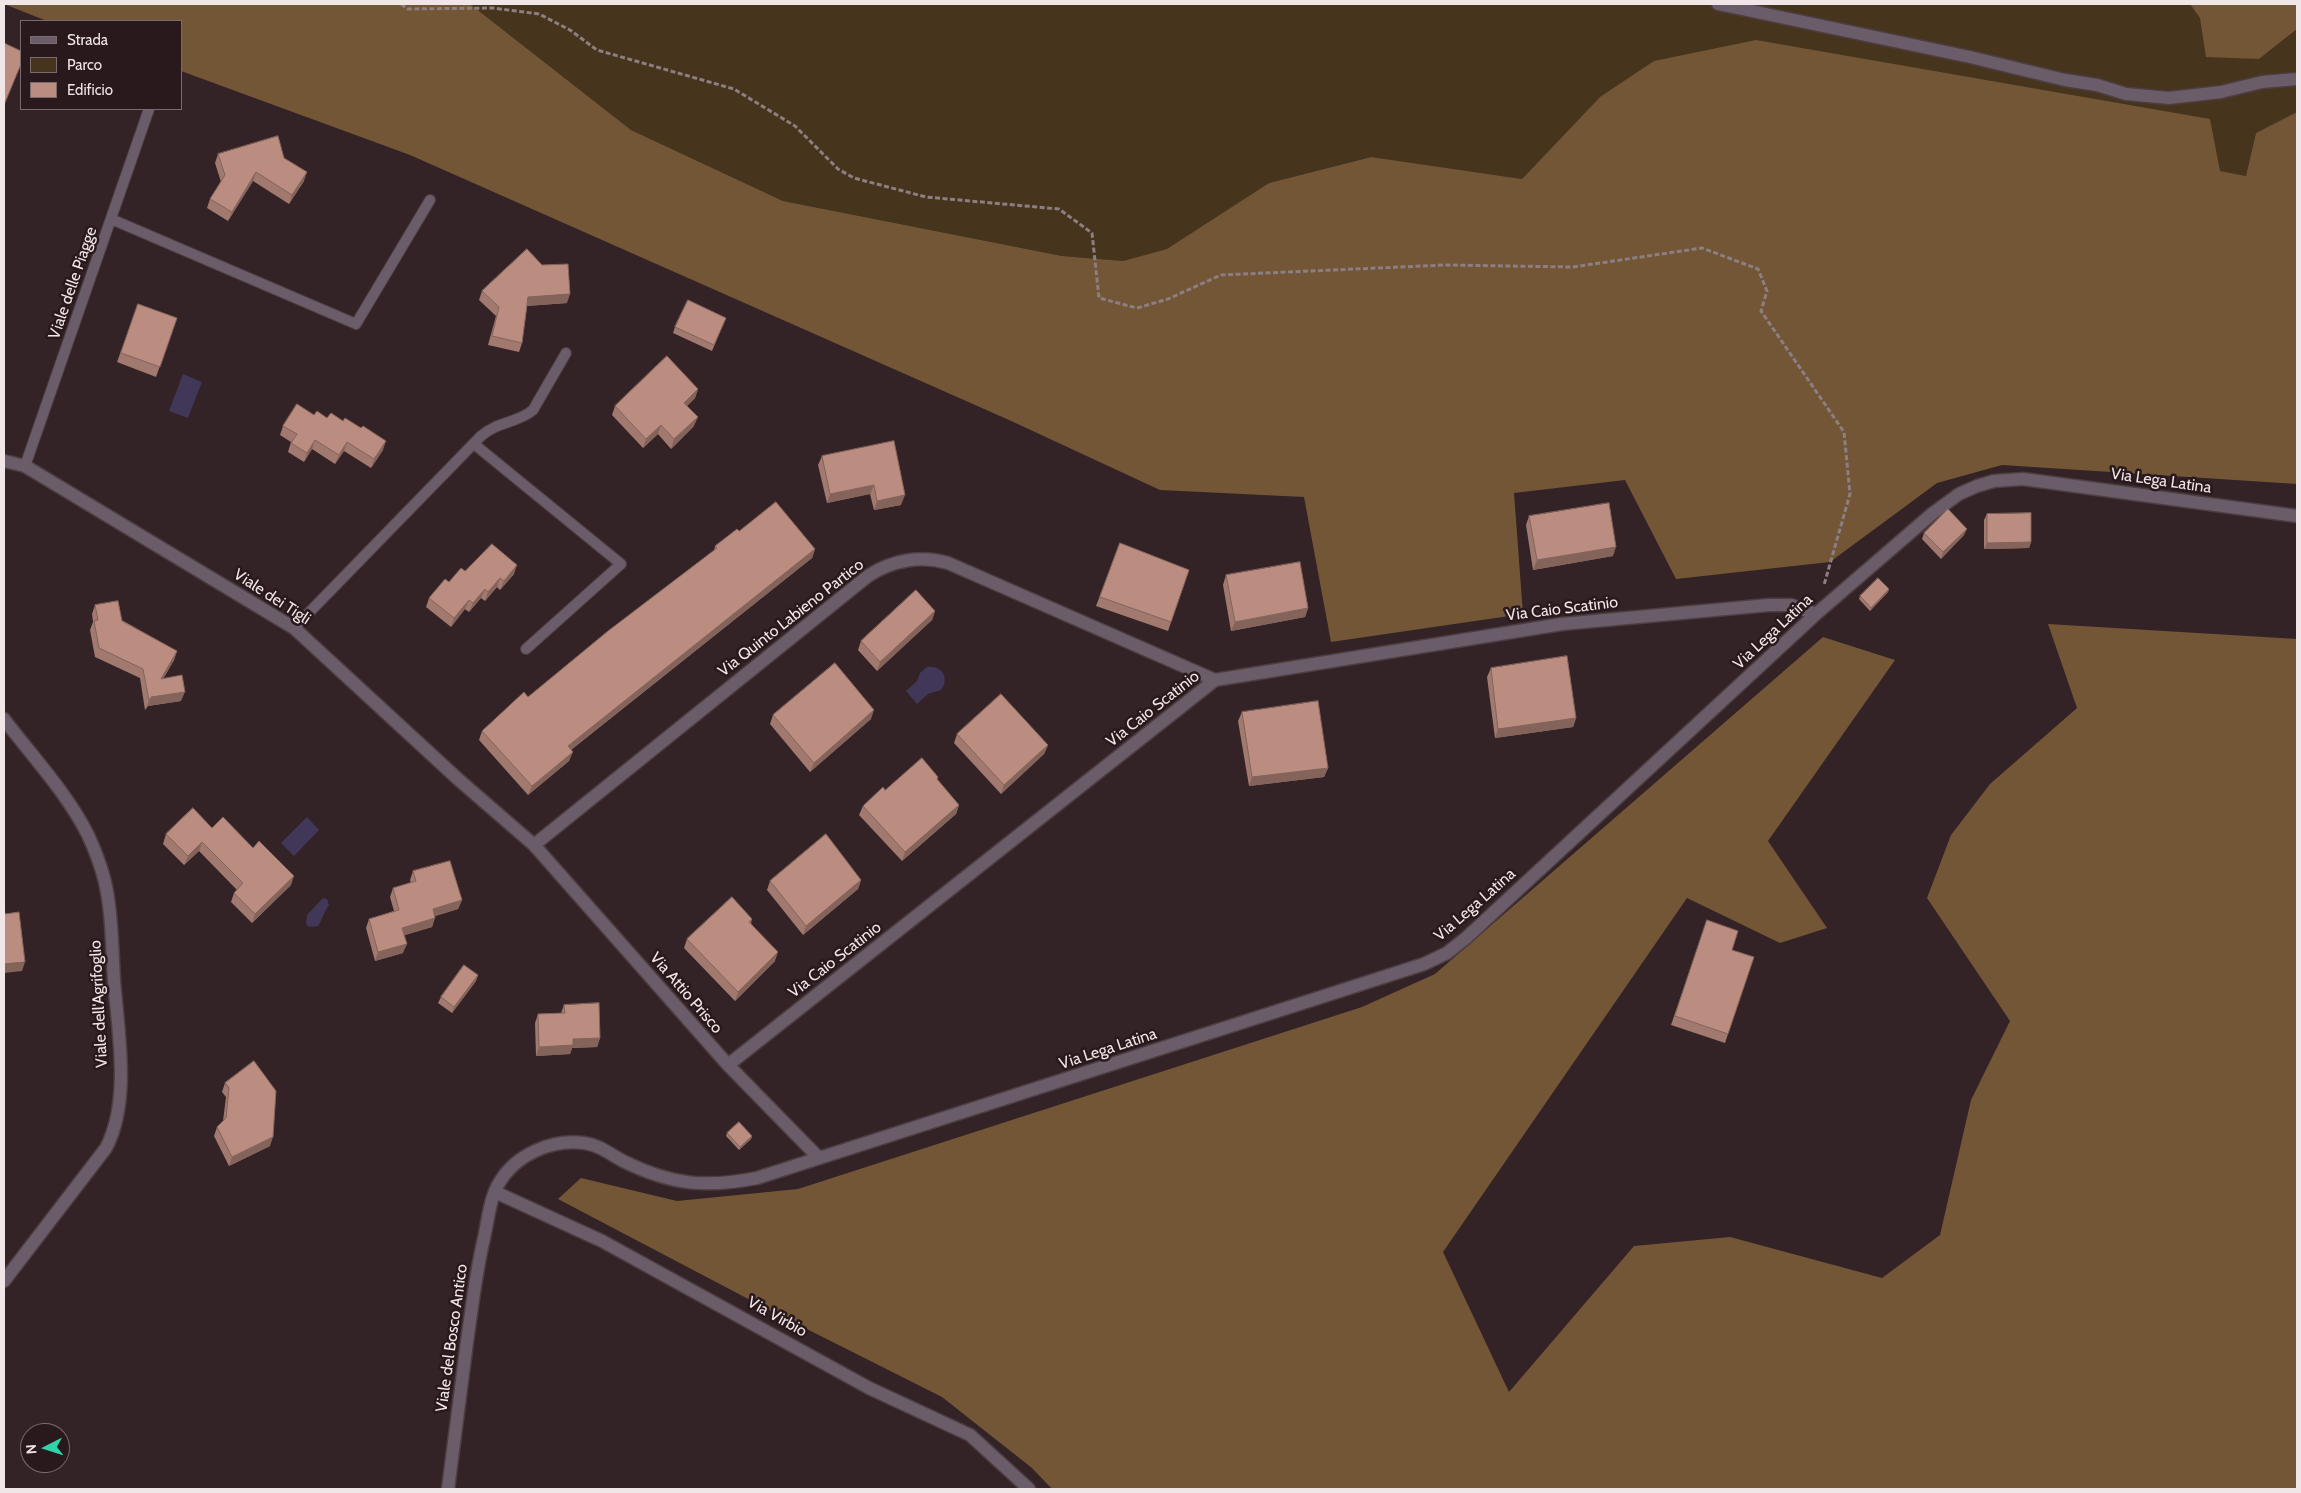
<!DOCTYPE html>
<style>
body{margin:0}
#map{position:relative;width:2301px;height:1493px;overflow:hidden;background:#332327;font-family:Cabin,sans-serif}
canvas{display:block}
.frame{position:absolute;inset:0;border:5px solid #f0e5e7;pointer-events:none}
.legend{position:absolute;left:20px;top:20px;width:162px;height:90px;box-sizing:border-box;background:#29191d;border:1px solid #796b6e;margin:0;padding:6px 9px;list-style:none;font-size:15px;color:#f0e5e7}
.legend li{display:flex;align-items:center;gap:10px;height:25px}
.legend b{width:25px;border:1px solid #796b6e}
.north{position:absolute;left:20px;top:1423px;width:50px;height:50px;box-sizing:border-box;background:#29191d;border:1px solid #796b6e;border-radius:50%;rotate:265deg;font-size:14px;font-weight:700;line-height:20px;text-align:center;color:#f0e5e7}
.north::after{content:'';display:block;margin:auto;width:18px;height:22px;background:#31d4a9;clip-path:polygon(50% 0,100% 100%,50% 72%,0 100%)}
</style>
<div id="map">
<canvas width="2301" height="1493"></canvas>
<div class="frame"></div>
<ul class="legend">
<li><b style="height:6px;background:#6b5c69"></b>Strada</li>
<li><b style="height:14px;background:#47341d"></b>Parco</li>
<li><b style="height:14px;background:#bb8d80"></b>Edificio</li>
</ul>
<div class="north">N</div>
</div>
<script>
const g = document.querySelector('canvas').getContext('2d');
g.lineJoin = 'round';
function fillPath(path, color) { g.fillStyle = color; g.fill(path, 'evenodd'); }
function strokePath(path, color, width, dash) { g.strokeStyle = color; g.lineWidth = width; g.lineCap = dash ? 'butt' : 'round'; g.setLineDash(dash || []); g.stroke(path); }
function label(font, color, halo, rows, align = 'center') {
  g.font = font + ' Cabin,sans-serif'; g.lineWidth = 5; g.setLineDash([]); g.textBaseline = 'middle'; g.strokeStyle = halo; g.fillStyle = color; for (const [text, x, y, turn = 0] of rows) {
    g.save(); g.translate(x, y); g.rotate((+turn || 0) * Math.PI / 180); g.textAlign = isNaN(turn) ? turn : align; if (halo) g.strokeText(text, 0, 0); g.fillText(text, 0, 0); g.restore();
  }
}
fillPath(new Path2D(`
 M470 4H2190L2200 18 2259 59 2297 29V112L2256 133 2246 176 2220 171 1600 97 1522 179 1370 157 1269 183 1168 249 1123 261 1062 256 783 201 631 130Z`), '#47341d');
fillPath(new Path2D(`
 M4 4H470L631 130 783 201 1062 256 1123 261 1167 249 1269 183 1371 157 1522 179 1600 97 1654 61 1756 40 2210 119 2220 171 2246 176 2256 133 2297 112V484L2002 465 1937 483 1830 562 1676 579 1625 480 1514 493 1523 614 1331 642 1304 497 1160 490 1009 420 410 155 181 71V21H47Z
 M2190 4H2297V29L2259 59 2206 57 2200 18Z
 M2048 624 2297 639V1489H1052L1032 1468 942 1397 773 1312 558 1199 581 1178 677 1201 798 1189 1362 1007 1435 974 1823 637 1895 660 1768 841 1827 928 1780 943 1687 898 1443 1252 1509 1392 1634 1246 1730 1237 1882 1278 1940 1235 1971 1100 2010 1021 1927 898 1951 835 1990 784 2077 708Z`), '#725636');
fillPath(new Path2D(`
 M183 374 202 382 188 418 169 411Z
 M927 667C942 665 950 678 941 690L928 694 917 704 906 691 917 681 920 673Z
 M307 817 319 830 294 856 281 843Z
 M323 898 327 899 329 905C325 910 321 922 318 926L309 927 306 924 307 915Z`), '#403759');
const service = new Path2D(`
 M111 219 356 324 430 200
 M474 444 621 564 526 649
 M25 466 149 109
 M294 628 481 436C498 421 518 423 533 410L566 353`);
const minor = new Path2D(`
 M1718 4 1970 57 2065 80 2097 85 2126 94 2169 98 2221 92 2262 82 2297 79
 M4 461 25 466 294 628 459 780 534 845 728 1065 819 1158
 M4 719C32 756 67 793 88 835 95 850 101 866 105 882 112 913 112 947 114 980 118 1031 131 1101 106 1148L4 1281
 M534 845 868 576C892 560 921 555 948 563L1215 680
 M728 1065 1215 680 1562 624 1769 605H1791L1816 614
 M495 1192 602 1241 869 1388 970 1435 1029 1489
 M448 1489C454 1440 461 1391 467 1342 472 1307 476 1272 484 1238 488 1220 490 1198 499 1183 516 1154 552 1139 584 1143 600 1145 611 1155 625 1162 672 1185 706 1188 757 1178L1424 964 1447 953 1466 938 1816 614 1933 513 1959 494 1977 486 1994 481 2023 479 2297 516`);
strokePath(service, '#4d3e42', 12);
strokePath(minor, '#4d3e42', 15);
strokePath(new Path2D(`
 M401 4 408 9 493 8 539 14 570 30 597 50 734 89 795 126 838 169 854 178 926 197 1059 209 1092 233 1099 298 1137 308 1168 299 1221 275 1445 265 1573 267 1702 248 1758 269 1767 291 1761 311 1844 432 1850 494 1824 585`), '#8c7e81', 3, [5, 2.5]);
strokePath(service, '#6b5c69', 10);
strokePath(minor, '#6b5c69', 12);
fillPath(new Path2D(`
 M218 154 284 158 304 181 289 204 253 181 228 221 207 208 210 199 221 182 215 163Z
 M482 291 567 303 527 306 522 343 519 352 488 345 496 316 479 300Z
 M138 304 177 318 156 377 117 362Z
 M726 318 712 351 673 333 675 327Z
 M698 389 695 398 687 406 694 426 671 449 658 434 643 448 612 415 615 406Z
 M314 415 327 418 383 450 371 468 344 451 335 464 312 449 304 462 288 452 291 442 280 435 283 426Z
 M894 441 901 505 874 510 870 494 827 503 818 465 822 456Z
 M1987 514 2031 542 2029 548 1984 549V520Z
 M1529 516 1613 556 1533 570 1526 525Z
 M739 531 815 549 812 558 571 750 569 761 528 795 479 740 482 731 528 697 714 551 715 546Z
 M1924 533 1964 535 1941 559 1922 539Z
 M1120 543 1189 570 1168 631 1096 606Z
 M465 571 514 574 500 590 497 587 485 601 481 598 469 612 465 609 451 627 426 607 429 598Z
 M1226 575 1308 608 1305 617 1231 631 1223 585Z
 M1889 589 1888 592 1870 611 1859 599 1860 596Z
 M95 605 177 651 174 660 163 679 181 701 148 706 145 710 140 678 95 657 90 630 93 622 92 614Z
 M935 611 932 620 877 671 858 650 861 641Z
 M1491 668 1576 718 1573 727 1495 738 1487 677Z
 M1242 712 1328 768 1324 777 1249 786 1238 721Z
 M773 715 871 719 810 772 770 724Z
 M957 734 1048 745 1044 754 1001 794 954 743Z
 M938 777 937 780 959 805 956 814 902 861 859 815 863 806 885 790Z
 M212 828 253 848 291 885 252 923 231 902 234 893 237 890 199 851 184 865 163 844 166 834Z
 M413 871 462 900 458 909 435 916 432 927 404 935 403 953 375 961 366 928 369 919 394 911 390 897 393 888 411 883 410 880Z
 M861 880 858 889 803 935 767 890 770 881Z
 M752 919 751 923 775 961 735 1001 684 948 687 939Z
 M1707 920 1728 1034 1725 1043 1671 1025Z
 M478 975 476 981 452 1013 438 1003 441 997Z
 M564 1005 600 1038 597 1047 572 1048 570 1054 536 1056 535 1023 538 1014 561 1013Z
 M225 1083 270 1146 229 1166 214 1136 217 1127 223 1121 226 1097 222 1092Z
 M727 1133 752 1136 751 1139 739 1150 726 1136Z`), '#a1796e');
fillPath(new Path2D(`
 M256 172 253 181 228 221 232 212Z
 M307 172 304 181 289 204 292 195Z
 M570 294 567 303 525 306 528 297Z
 M698 389 695 398 681 412 684 403Z
 M698 417 694 426 671 449 674 439Z
 M661 425 658 434 643 448 646 439Z
 M315 440 312 449 304 462 307 453Z
 M386 441 383 450 371 468 374 459Z
 M347 442 344 451 335 464 339 455Z
 M874 485 870 494 827 503 830 494Z
 M905 495 901 505 874 510 877 501Z
 M1967 529 1964 535 1941 559 1943 552Z
 M2031 542 2029 548 1984 549 1987 543Z
 M1616 547 1613 556 1533 570 1537 560Z
 M815 549 812 558 564 755 568 746Z
 M517 565 514 574 500 590 504 581Z
 M500 578 497 587 485 601 488 592Z
 M485 589 481 598 469 612 473 603Z
 M1889 589 1888 592 1870 611 1871 608Z
 M469 600 465 609 451 627 454 618Z
 M1308 608 1305 617 1231 631 1235 622Z
 M935 611 932 620 877 671 880 662Z
 M177 651 174 660 158 688 161 679Z
 M185 692 181 701 148 706 145 710 151 697Z
 M874 710 871 719 810 772 814 763Z
 M1576 718 1573 727 1495 738 1498 729Z
 M1048 745 1044 754 1001 794 1004 785Z
 M573 752 569 761 528 795 532 786Z
 M1328 768 1324 777 1249 786 1252 777Z
 M959 805 956 814 902 861 905 852Z
 M202 842 199 851 184 865 188 856Z
 M294 876 291 885 252 923 255 914Z
 M861 880 858 889 803 935 806 926Z
 M462 900 458 909 429 918 433 909Z
 M435 918 432 927 399 937 402 928Z
 M407 944 403 953 375 961 378 952Z
 M778 952 775 961 735 1001 738 992Z
 M25 962 22 971 4 973V964Z
 M478 975 476 981 452 1013 454 1007Z
 M600 1038 597 1047 572 1048 570 1054 536 1056 539 1047 573 1039Z
 M752 1136 751 1139 739 1150 740 1147Z
 M273 1137 270 1146 229 1166 232 1157Z`), '#83635a');
const building = new Path2D(`
 M4 43 21 51V64L4 105Z
 M278 136 284 158 307 172 292 195 256 172 232 212 210 199 225 175 218 154Z
 M527 249 542 265 568 264 570 294 528 297 522 343 492 336 499 307 482 291Z
 M688 300 726 318 714 345 675 327Z
 M138 304 177 318 160 367 121 353Z
 M667 356 698 389 684 403 698 417 674 439 661 425 646 439 615 406Z
 M297 404 314 415 317 411 327 418 331 413 343 421 345 418 361 428 363 426 386 441 374 459 347 442 339 455 315 440 307 453 291 443 297 434 283 426Z
 M894 441 905 495 877 501 874 485 830 494 822 456Z
 M776 502 815 549 568 746 573 752 532 786 482 731 524 692 528 697 608 631 717 548 715 546 737 529 739 531Z
 M1609 503 1616 547 1537 560 1529 516Z
 M1948 509 1967 529 1943 552 1924 533Z
 M2031 513V542L1987 543V514Z
 M1120 543 1189 570 1171 622 1100 597Z
 M492 544 517 565 504 581 500 578 488 592 485 589 473 603 469 600 454 618 429 598 445 579 449 582 461 568 465 571Z
 M1300 562 1308 608 1235 622 1226 575Z
 M1878 578 1889 589 1871 608 1860 596Z
 M916 590 935 611 880 662 861 641Z
 M118 601 122 621 177 651 161 679 182 675 185 692 151 697 149 701 143 669 99 648 94 621 98 620 95 605Z
 M1567 656 1576 718 1498 729 1491 668Z
 M835 663 874 710 814 763 773 715Z
 M1001 694 1048 745 1004 785 957 734Z
 M1318 701 1328 768 1252 777 1242 712Z
 M922 758 938 777 937 779 959 805 905 852 863 806 883 787 885 790Z
 M193 808 212 828 223 817 253 848 259 841 294 876 255 914 234 893 243 883 202 842 188 856 166 834Z
 M826 834 861 880 806 926 770 881Z
 M450 861 462 900 433 909 435 918 402 928 407 944 378 952 369 919 399 910 393 888 416 881 413 871Z
 M732 897 752 919 749 922 778 952 738 992 687 939Z
 M4 907 5 914 19 912 25 962 4 964Z
 M1707 920 1738 931 1732 950 1754 957 1728 1034 1675 1016Z
 M464 965 478 975 454 1007 441 997Z
 M599 1003 600 1038 573 1039V1045L539 1047 538 1014 565 1013 564 1005Z
 M254 1061 276 1091 273 1137 232 1157 217 1127 226 1118 229 1088 225 1083Z
 M739 1122 752 1136 740 1147 727 1133Z`);
fillPath(building, '#bb8d80');
strokePath(building, '#83635a', 1);
label('16px', '#f0e5e7', '#29191d', [
 ["Viale delle Piagge",73,283,-71],
 ["Via Lega Latina",2161,481,8],
 ["Viale dei Tigli",272,597,33],
 ["Via Caio Scatinio",1562,609,-7],
 ["Via Quinto Labieno Partico",791,618,-38],
 ["Via Lega Latina",1773,632,-43],
 ["Via Caio Scatinio",1153,709,-38],
 ["Via Lega Latina",1475,905,-41],
 ["Via Caio Scatinio",835,960,-38],
 ["Via Attio Prisco",686,993,49],
 ["Viale dell'Agrifoglio",99,1004,-93],
 ["Via Lega Latina",1108,1049,-18],
 ["Via Virbio",777,1317,29],
 ["Viale del Bosco Antico",452,1338,-82]
]);
</script>
